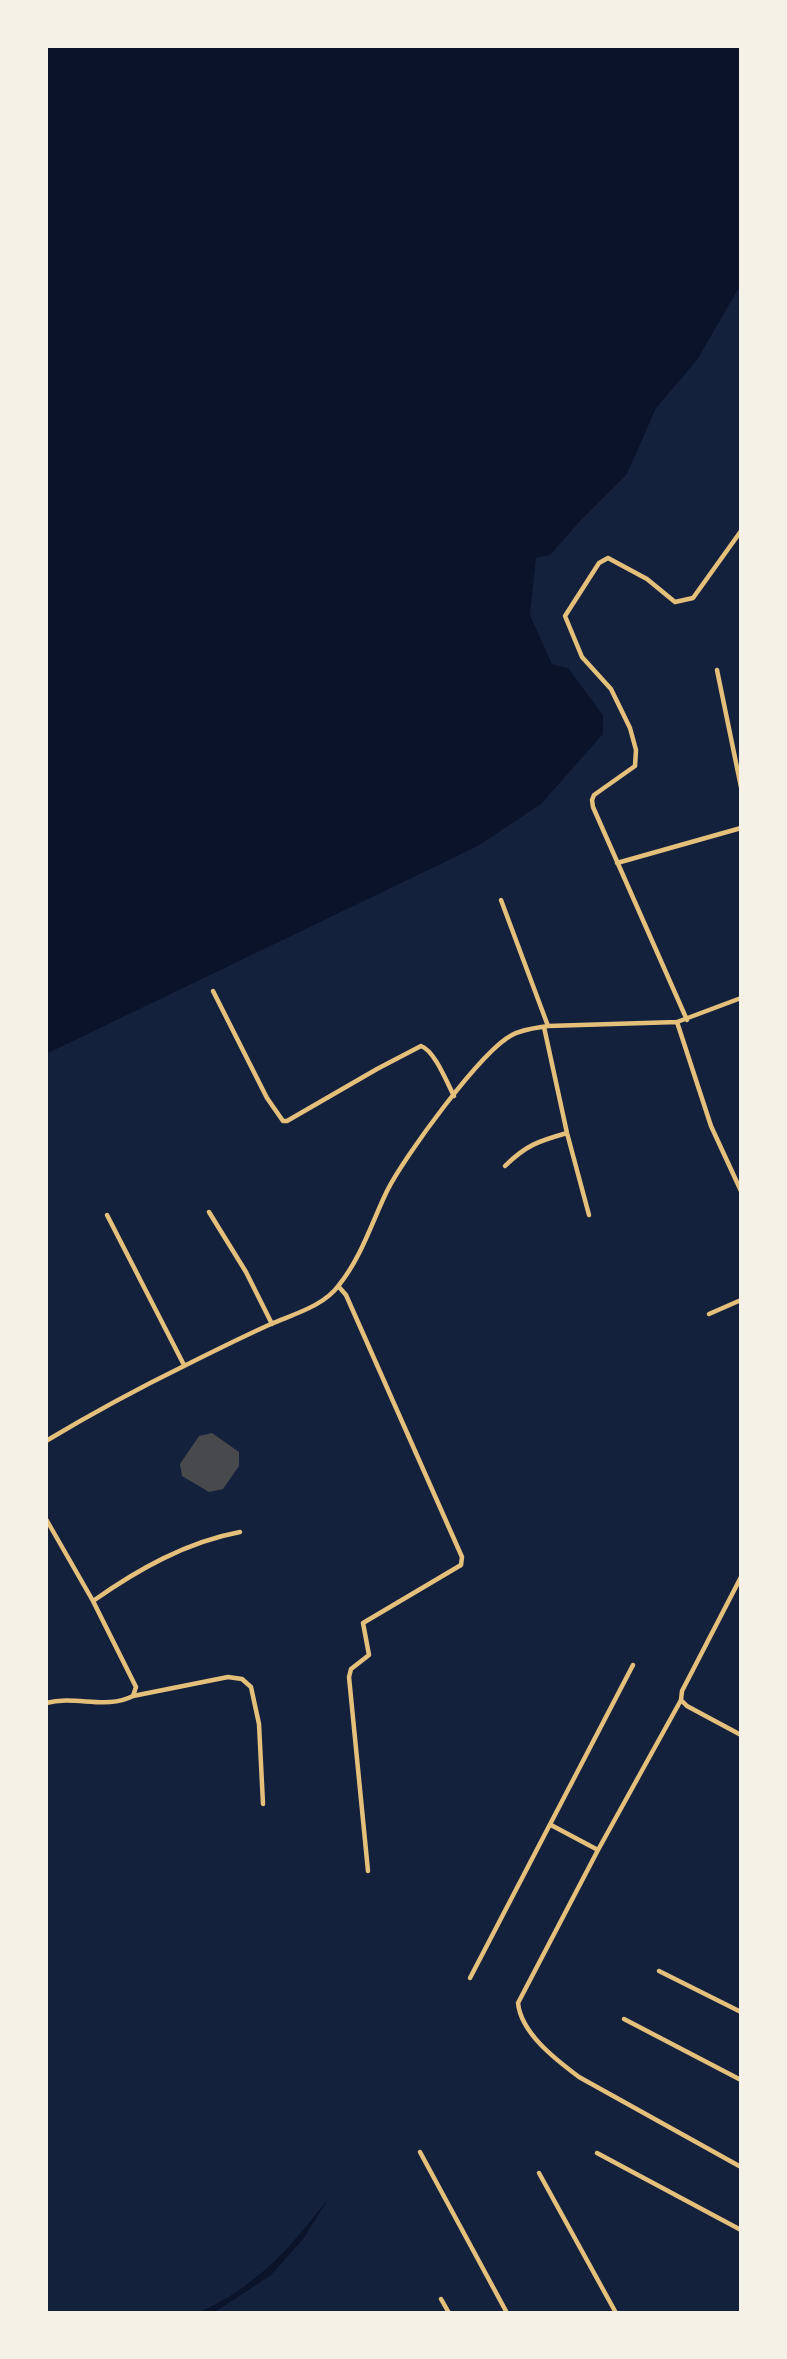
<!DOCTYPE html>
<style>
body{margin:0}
#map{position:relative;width:787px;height:2359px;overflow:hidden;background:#14213d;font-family:"Titillium Web",sans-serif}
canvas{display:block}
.frame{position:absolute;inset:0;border:48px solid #f6f1e7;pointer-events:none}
</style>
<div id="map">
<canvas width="787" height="2359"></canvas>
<div class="frame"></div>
</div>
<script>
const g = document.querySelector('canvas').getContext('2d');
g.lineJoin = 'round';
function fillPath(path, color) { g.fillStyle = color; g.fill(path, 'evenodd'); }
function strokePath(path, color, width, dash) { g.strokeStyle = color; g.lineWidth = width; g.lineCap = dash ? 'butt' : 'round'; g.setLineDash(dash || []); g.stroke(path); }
fillPath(new Path2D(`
 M46 46H741V284L697 360 656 408 627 474 581 520 550 555 536 558 530 615 552 664 568 668 603 715V734L541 804 478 846 46 1054Z
 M328 2199 304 2238 271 2275 218 2310 211 2313H197C256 2288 290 2248 328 2199Z`), '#0b132b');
fillPath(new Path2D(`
 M212 1433 239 1452V1466L223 1489 209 1492 182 1476 180 1464 199 1436Z`), '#48494c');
strokePath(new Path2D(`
 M717 670 741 787
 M617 863 741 828
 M501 900 548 1026
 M213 991 267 1098 283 1121H287L377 1069 421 1046C435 1051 447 1083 454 1096
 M687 1020 593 807 592 800 594 795 635 766 636 750 630 728 611 689 582 657 565 616 599 563 608 558 647 579 675 602 693 598 741 531
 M677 1022 711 1126 741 1191
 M544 1027 567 1133 589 1215
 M505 1166C526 1145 539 1141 567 1133
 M209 1212 246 1272 272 1324
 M107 1215 184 1365
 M339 1287 346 1295 462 1557 461 1565 363 1623 369 1655 351 1669 349 1677 368 1871
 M709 1314 741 1300
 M46 1441C91 1414 139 1388 186 1365 214 1351 242 1337 271 1324 294 1314 324 1306 339 1285 361 1258 372 1222 387 1191 404 1157 481 1051 512 1035 523 1029 536 1028 548 1026L677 1022 741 998
 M46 1519 93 1601 136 1687 133 1696C106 1710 76 1695 46 1703
 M741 1577 682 1691 681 1700 687 1706 741 1735
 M93 1601C137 1570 186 1542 240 1532
 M133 1696 228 1677 242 1679 251 1687 259 1724 263 1804
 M681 1700 598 1850 518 2003C521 2033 555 2059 579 2077L741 2167
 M551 1825 598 1850
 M659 1971 741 2012
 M470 1978 633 1665
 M624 2019 741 2080
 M420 2152 507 2313
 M597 2153 741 2230
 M539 2173 616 2313
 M441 2299 449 2313`), '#e5c07b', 4.5);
</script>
